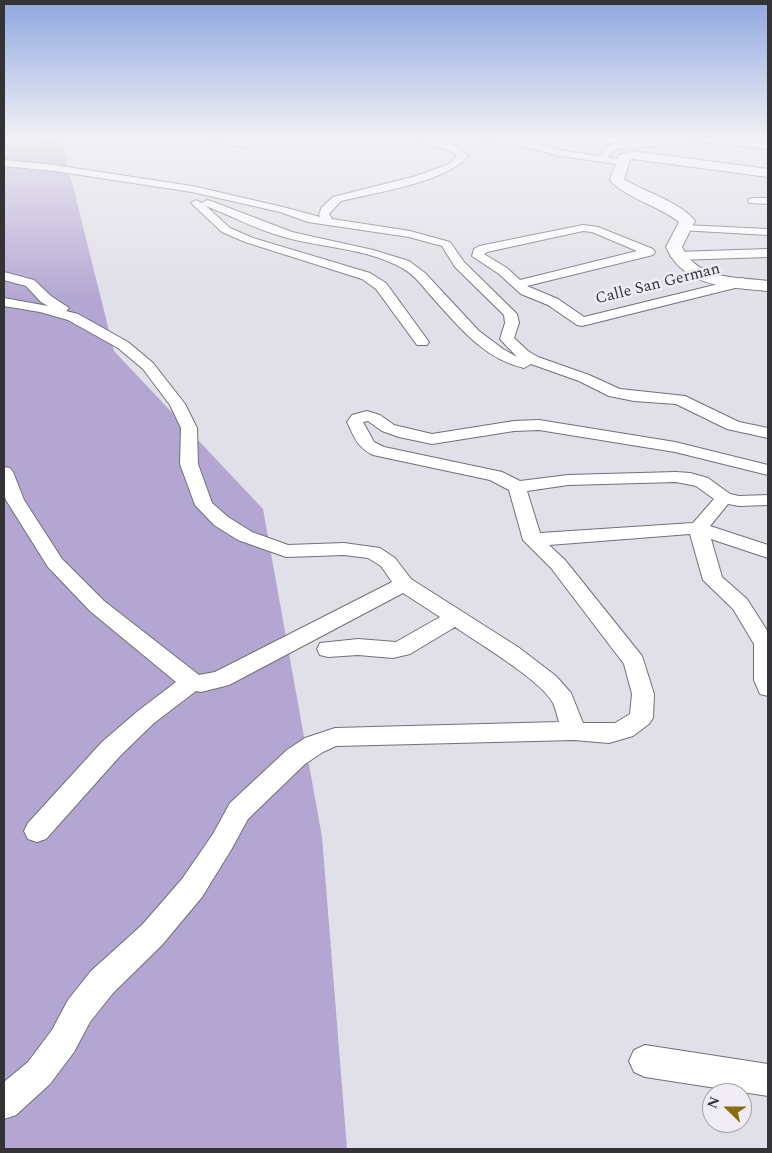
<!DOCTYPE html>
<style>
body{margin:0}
#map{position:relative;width:772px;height:1153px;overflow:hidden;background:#e1dfe8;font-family:Spectral,serif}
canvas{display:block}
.frame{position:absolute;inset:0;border:5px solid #333235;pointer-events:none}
.north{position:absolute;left:702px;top:1083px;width:50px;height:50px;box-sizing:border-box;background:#efecf6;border:1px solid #a4a2a9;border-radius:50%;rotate:292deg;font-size:14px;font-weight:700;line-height:20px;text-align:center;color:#333235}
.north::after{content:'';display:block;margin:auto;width:18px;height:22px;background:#8c6d0f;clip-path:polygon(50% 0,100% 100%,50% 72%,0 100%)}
</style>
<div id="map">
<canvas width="772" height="1153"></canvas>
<div class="frame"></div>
<div class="north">N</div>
</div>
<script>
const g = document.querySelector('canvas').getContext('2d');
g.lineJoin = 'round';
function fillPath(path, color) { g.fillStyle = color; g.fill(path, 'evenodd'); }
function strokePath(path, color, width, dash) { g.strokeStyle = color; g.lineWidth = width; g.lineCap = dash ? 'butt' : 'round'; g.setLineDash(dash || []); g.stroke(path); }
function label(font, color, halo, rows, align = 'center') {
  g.font = font + ' Spectral,serif'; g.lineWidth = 5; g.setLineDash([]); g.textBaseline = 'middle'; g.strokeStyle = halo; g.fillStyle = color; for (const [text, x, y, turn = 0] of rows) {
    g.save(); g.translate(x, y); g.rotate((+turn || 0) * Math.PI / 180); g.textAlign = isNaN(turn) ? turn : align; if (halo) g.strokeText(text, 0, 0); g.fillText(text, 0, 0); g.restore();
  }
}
fillPath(new Path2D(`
 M4 138H61L114 351 263 509 322 837 347 1149H4Z`), '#b3a6d2');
const street = new Path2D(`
 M41 138H65C60 142 46 142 41 138Z
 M199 138 247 140 251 145 246 148Z
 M409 138C427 138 455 141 468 156 447 182 374 193 341 201L329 214 332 219 410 231 450 242 464 262 517 314 519 323 514 338 528 351 538 357 589 375 620 389 685 396 739 422 768 428V438L727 429 676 404 634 401 609 396 579 381 531 364 524 368C484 359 458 326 432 297 422 286 415 275 402 268 367 248 322 248 284 237 257 230 232 216 206 206L230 228 253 238 370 273 386 283 429 342 427 345H417L376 289 362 279 245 242 222 232 191 203 196 200 202 203 207 200 211 201 292 232 373 250 409 261 425 273 479 331 503 349 517 357 500 339 505 323 504 315 455 267 442 246 409 237 308 222 280 212 192 192 54 171 4 166V160L54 165 192 186 283 207 320 217 319 214 322 207 333 197 416 176 449 164 457 156 453 152Z
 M471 138 522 140 560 150 599 156 606 147 612 144 666 138H718L768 143V149L683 140 657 146 617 149 612 151 608 157 626 160V164L623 165 560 156 522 146 475 141Z
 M753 198H768V204L749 203 748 201 749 199Z
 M583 225 598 227 653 249 655 252 653 255 527 286 558 299 584 317 743 278 749 282 747 285 582 326 577 325 548 305 521 294 499 274 472 256 474 249 479 246ZM583 231 592 232 637 251 520 280 507 268 484 254 487 252Z
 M684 225 768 229V235L680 230 678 228Z
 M768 249V257L676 260 670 256 676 252Z
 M4 272 34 280 51 296 69 308 66 311 78 314 128 342 153 363 185 404 197 428 198 464 212 503 228 517 252 532 288 545 344 543 380 548 395 558 411 579 518 647 556 676 571 693 583 723H615L630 714 632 694 624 664 551 568 523 540 509 490 490 480 373 455C356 446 355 438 347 422L352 415 367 411 380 415 394 425 432 434 514 421 539 420 675 442 768 465V475L675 452 539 430 514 431 432 444 399 437 382 431 368 421 363 422 374 442 384 447 502 472 520 481 568 475 676 472 690 473 708 478 730 494 739 496 768 495V505L739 506 728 504 710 526 768 545V558L711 539 722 577 747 599 768 632V696L760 694 754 680V644L733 609 703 580 690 534 549 545 565 560 642 656 654 694 653 718 649 724 633 736 609 743 574 740 336 746 323 752 305 764 248 819 231 850 202 897 162 945 113 993 90 1022 74 1052 50 1084 16 1115 4 1119V1082L28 1062 52 1030 68 1000 91 971 142 925 182 879 213 834 230 803 287 750 305 738 335 728 559 722C557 716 556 709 553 703 541 680 478 643 455 627L410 654 393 658 358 655 328 657 320 655 317 649 320 643 358 639 396 642 440 617 403 593 229 685 201 692 196 691 154 723 120 756 46 839 37 842 28 839 24 831 28 823 102 742 138 711 176 682 90 611 48 567 6 500 4 494V467L10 468 13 472 24 500 62 559 104 601 199 675 215 672 392 582 381 566 368 558 344 555 286 557 238 540 214 525 195 505 180 464 181 428 170 405 143 369 118 348 68 320 40 312 4 306V298L48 306 41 302 26 286 4 280ZM676 482 696 486 714 499 693 523 540 533 527 491 568 485Z
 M645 1045 768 1064V1096L645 1077 634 1072 629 1061 634 1050Z`);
const secondary = new Path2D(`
 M632 151 768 169V177L633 159 630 160 624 179C644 192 681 202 695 221L682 247C697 280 737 277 768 281V291C729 287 684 288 666 247L679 222C661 207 622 196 610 180L619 155Z`);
strokePath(street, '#727078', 2);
strokePath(secondary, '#727078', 2);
fillPath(street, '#fff');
fillPath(secondary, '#fff');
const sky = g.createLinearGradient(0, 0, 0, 300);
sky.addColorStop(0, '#8fa8e0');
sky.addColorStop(0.46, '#f2f1f5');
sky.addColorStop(1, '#f2f1f500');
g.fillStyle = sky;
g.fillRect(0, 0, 772, 300);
label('16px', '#333235', '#efecf6', [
 ["Calle San German",658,285,-14]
]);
</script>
